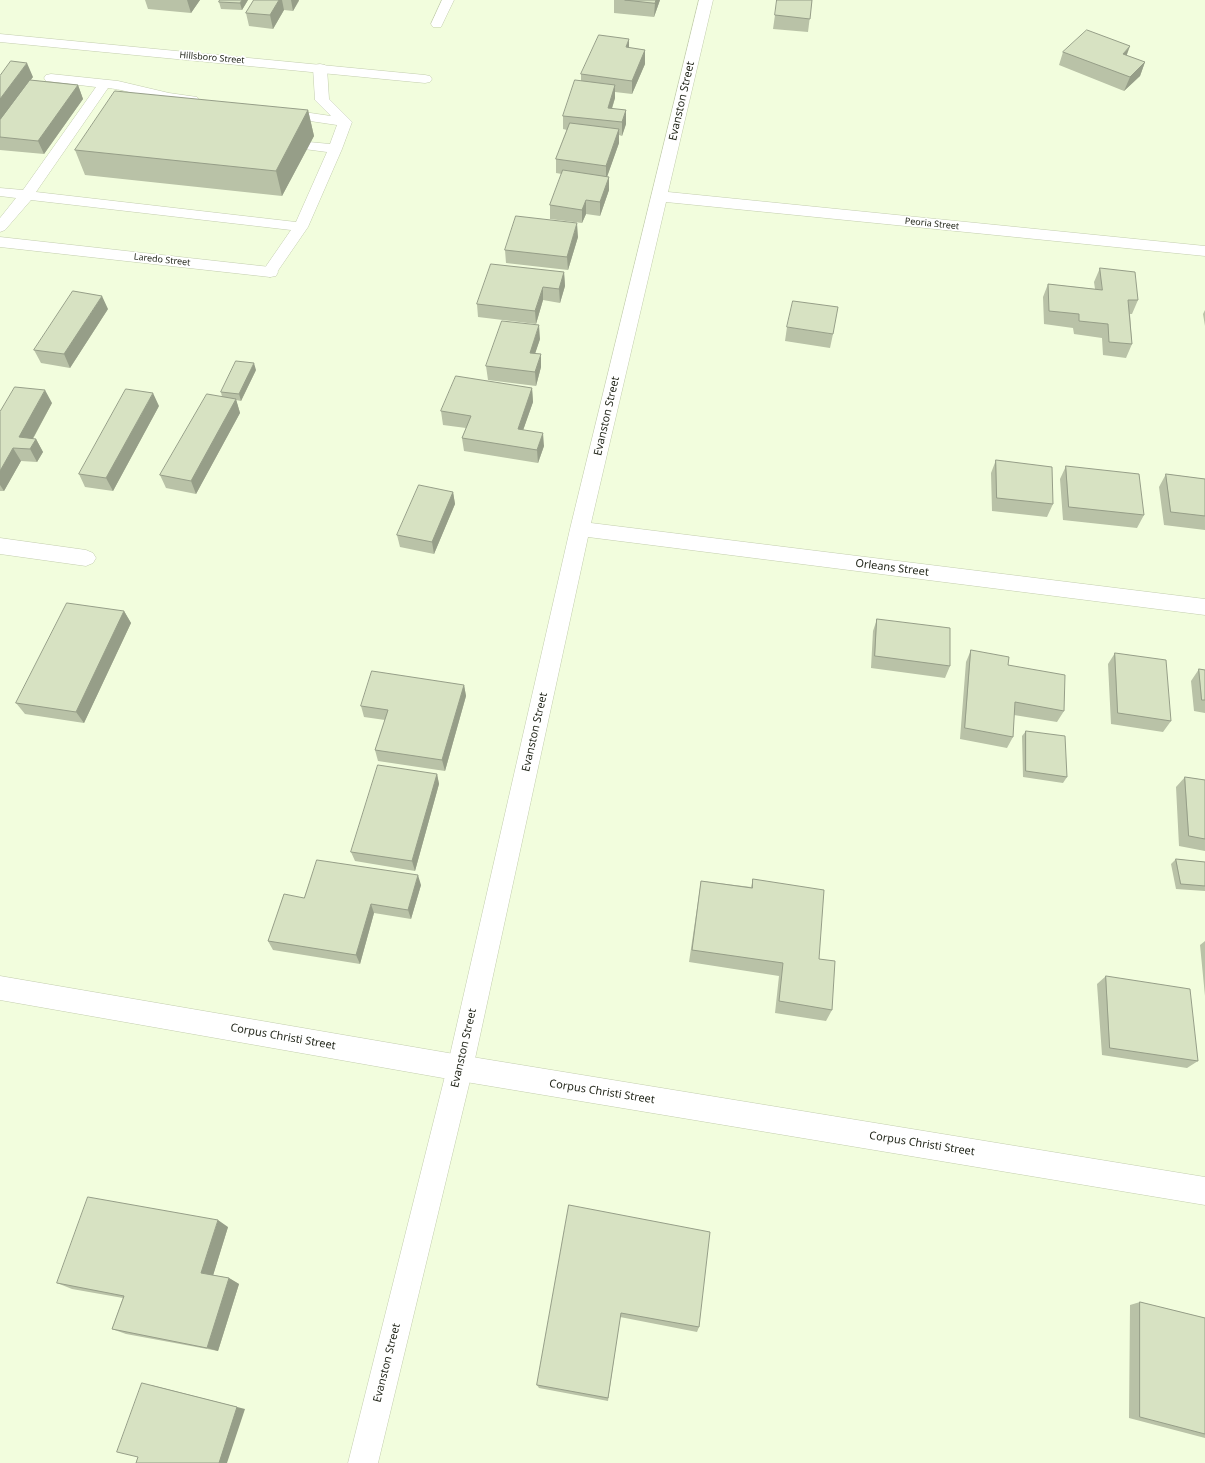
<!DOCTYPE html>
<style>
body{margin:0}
canvas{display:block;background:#f2fddd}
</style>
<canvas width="1205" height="1463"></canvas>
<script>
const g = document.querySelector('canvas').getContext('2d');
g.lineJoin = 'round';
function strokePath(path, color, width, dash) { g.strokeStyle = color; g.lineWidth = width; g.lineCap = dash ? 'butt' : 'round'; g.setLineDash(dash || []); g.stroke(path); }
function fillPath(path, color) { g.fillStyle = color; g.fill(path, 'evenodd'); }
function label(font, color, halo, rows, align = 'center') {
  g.font = font + ' "Noto Sans",sans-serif'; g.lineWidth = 3.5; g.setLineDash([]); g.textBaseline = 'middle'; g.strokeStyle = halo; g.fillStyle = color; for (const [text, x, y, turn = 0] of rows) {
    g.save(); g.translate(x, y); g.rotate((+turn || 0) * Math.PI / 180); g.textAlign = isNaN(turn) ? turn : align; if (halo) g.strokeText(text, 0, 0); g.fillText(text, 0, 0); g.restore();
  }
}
const lane = new Path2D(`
 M442 0H454L441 27H433L431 24Z
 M320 64 325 65 327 68 329 99 352 122 342 149 308 227 275 275 270 277 265 275 262 272 291 230 31 200 5 230 0 232V218L16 198 0 196V188L23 190 96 87 46 81 44 78 46 75 51 74 118 81 169 93 197 97 199 100 197 103C177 108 131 90 108 88L36 192 296 222 327 152 304 149 302 146 304 143 309 142 330 144 337 125 283 117 278 116 276 113 278 110 283 109 331 116 315 100 313 68 315 65Z`);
const street = new Path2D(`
 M699 0H713L668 192 1205 246V256L666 202 591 523 1205 599V615L588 537 473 1068 378 1463H348L447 1068 570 529Z
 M0 34 425 75 430 76 432 79 430 82 425 83 0 42Z
 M0 237 270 267 276 268 278 272 276 276 270 277 0 247Z
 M0 538 86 550 93 553 96 558 93 563 86 566 0 554Z`);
const secondary = new Path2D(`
 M0 976 460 1055 1205 1177V1205L460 1081 0 1000Z`);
strokePath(lane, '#c3cdae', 1);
strokePath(street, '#c3cdae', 1);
strokePath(secondary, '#c3cdae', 1);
fillPath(lane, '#fff');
fillPath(street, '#fff');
fillPath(secondary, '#fff');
fillPath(new Path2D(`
 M145 0H200L191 13 148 9Z
 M248 0 242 10 221 9 219 2Z
 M254 0H299V1L293 11 284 10 273 29 249 26 246 13Z
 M614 0H660L654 17 614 13Z
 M812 0 808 32 773 29 775 15Z
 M629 48 645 50V64L632 94 615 92V98L612 109 626 110V124L622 136 619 135V143L607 176 609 190 600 216 586 214 582 223 550 219V205L562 174 556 173V159L567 130 563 129V116L581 81V74Z
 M1063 52 1127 56 1145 62 1140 76 1124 91 1059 65Z
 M0 76 33 77 30 80 78 85 83 99 44 154 0 150Z
 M308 110 314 136 282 196 85 175 75 150Z
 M578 237 568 270 506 263 505 250Z
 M1100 268 1138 300 1132 314H1130L1132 344 1126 358 1103 355 1102 338 1074 334 1073 328 1044 324 1043 297 1048 284 1095 289 1094 282Z
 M564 272 565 286 560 303 543 300 536 324 478 317 477 304Z
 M108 309 70 368 41 363 34 350Z
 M1205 310V326L1203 314Z
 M787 327 833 334 830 348 785 341Z
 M540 339 535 353 541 367 536 386 488 380 486 366Z
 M256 370 241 401 236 400 240 413 196 494 166 488 160 475 222 397 221 392Z
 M532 388 533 402 523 430 544 446 538 463 464 451 462 438 466 428 443 425 441 411Z
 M52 403 33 439H36L43 452 37 462 21 461 4 491H0V412Z
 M159 406 113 491 85 487 79 474Z
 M996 460 1053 504 1047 517 992 511 991 473Z
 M1066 466 1144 515 1137 528 1063 520 1060 479Z
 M1166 474 1205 479V530L1164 525 1159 487Z
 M453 492 455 504 434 554 400 547 397 535Z
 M124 611 131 623 84 723 25 714 16 703Z
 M877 619 950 666 945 678 871 668 873 631Z
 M971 650 1008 665 1064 711 1057 722 1014 715 1013 737 1007 748 960 739 966 662Z
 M1115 653 1171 721 1163 732 1111 724 1108 664Z
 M1199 669 1205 670V713L1194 711 1191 681Z
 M464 685 466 696 445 771 378 761 375 750 385 720 364 717 361 706Z
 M1026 731 1067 777 1063 783 1023 777 1022 736Z
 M437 774 439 784 415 871 355 861 351 852Z
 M1185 777 1205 780V851L1179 846 1176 787Z
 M1176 859 1205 862V891L1176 889 1171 864Z
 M753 879 819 959 832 1010 826 1021 775 1013 779 976 689 962 701 881 751 887Z
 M421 885 411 919 374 913 360 964 273 950 268 941 304 898Z
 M1205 941V996L1200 945Z
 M1106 976 1198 1061 1187 1068 1102 1055 1097 984Z
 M569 1205 699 1327 697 1332 620 1317 608 1401 539 1388 537 1385Z
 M228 1227 213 1275 229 1278 239 1284 218 1351 126 1334 112 1329 123 1298 72 1289 57 1283Z
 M1140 1302 1205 1318V1438L1129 1418 1130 1305Z`), '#b9c2a7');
fillPath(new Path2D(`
 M187 0H200L191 13Z
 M242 0H248L242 10 240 3Z
 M279 0H282L284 10 273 29 270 15Z
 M291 0H299L293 11Z
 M656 0H660L654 17 655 3Z
 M629 39V53L626 47Z
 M1130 46 1125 60 1123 54Z
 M645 50V64L632 94V81Z
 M1145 62 1140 76 1124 91 1130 77Z
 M27 63 33 77 0 121V99Z
 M78 85 83 99 44 154 38 141Z
 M615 85V98L608 120V108Z
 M308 110 314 136 282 196 276 171Z
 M626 110V124L622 136V122Z
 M619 129V143L606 180V166Z
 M609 177V190L600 216V202Z
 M586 200V214L582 223V210Z
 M577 223 578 237 568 270 567 257Z
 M564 272 565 286 560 303 559 289Z
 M543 287V300L536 324 535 311Z
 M102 296 108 309 70 368 64 354Z
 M539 325 540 339 531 366 530 353Z
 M541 354V367L536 386 535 372Z
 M254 363 256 370 241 401 239 394Z
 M532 388 533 402 519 442 518 429Z
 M45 390 52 403 27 449 19 437Z
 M153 393 159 406 113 491 106 478Z
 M236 399 240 413 196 494 191 481Z
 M543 433 544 446 538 463 537 450Z
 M36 439 43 452 37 462 30 449Z
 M13 448 21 461 4 491 0 485V471Z
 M453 492 455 504 434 554 432 542Z
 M124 611 131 623 84 723 76 712Z
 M464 685 466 696 445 771 442 760Z
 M437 774 439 784 415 871 412 861Z
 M418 875 421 885 411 919 408 910Z
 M371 904 374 913 360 964 356 955Z
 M218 1220 228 1227 212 1279 201 1273Z
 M229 1278 239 1284 218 1351 207 1348Z
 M151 1385 245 1409 227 1463H219Z`), '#969e88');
const building = new Path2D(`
 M220 0H242L240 3 219 2Z
 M254 0H279L270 15 246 13Z
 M625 0H656L655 3Z
 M777 0H812L810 19 775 15Z
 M1087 30 1130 46 1123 54 1145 62 1130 77 1063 52Z
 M599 35 629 39 626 47 645 50 632 81 581 74Z
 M11 61 27 63 0 99V76Z
 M30 80 78 85 38 141 0 137V120Z
 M575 80 615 85 608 108 626 110 622 122 563 116Z
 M115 91 308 110 276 171 75 150Z
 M570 123 619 129 606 166 556 159Z
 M563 170 609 177 600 202 586 200 582 210 550 205Z
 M516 216 577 223 567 257 505 250Z
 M491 264 564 272 559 289 543 287 535 311 477 304Z
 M1100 268 1135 272 1138 300H1128L1132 344 1109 342 1108 324 1079 321V314L1049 311 1048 284 1102 290Z
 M73 291 102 296 64 354 34 350Z
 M793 301 838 307 833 334 787 327Z
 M502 321 539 325 530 353 541 354 535 372 486 366Z
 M236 361 254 363 239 394 221 392Z
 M456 376 532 388 518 429 543 433 537 450 462 438 471 416 441 411Z
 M15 387 45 390 19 437 36 439 30 449 13 448 0 471V412Z
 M126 389 153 393 106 478 79 474Z
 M207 394 236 399 191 481 160 475Z
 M996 460 1052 467 1053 504 997 498Z
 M1066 466 1139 474 1144 515 1069 507Z
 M1166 474 1205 479V516L1171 512Z
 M419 485 453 492 432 542 397 535Z
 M67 603 124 611 76 712 16 703Z
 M877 619 950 628V666L875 656Z
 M971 650 1009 657 1008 665 1065 675 1064 711 1015 702 1013 737 965 728Z
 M1115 653 1166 660 1171 721 1118 713Z
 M1199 669 1205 670V700H1202Z
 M372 671 464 685 442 760 375 750 388 710 361 706Z
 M1026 731 1065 736 1067 777 1026 771Z
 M378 765 437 774 412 861 351 852Z
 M1185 777 1205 780V839L1189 836Z
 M1176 859 1205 862V886L1181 884Z
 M317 860 418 875 408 910 371 904 356 955 268 941 284 894 304 898Z
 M753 879 824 890 819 959 835 961 832 1010 779 1001 783 963 692 950 701 881 752 888Z
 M1106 976 1190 989 1198 1061 1110 1048Z
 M88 1197 218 1220 201 1273 229 1278 207 1348 112 1329 124 1296 57 1283Z
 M569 1205 710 1232 699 1327 621 1313 608 1398 537 1385Z
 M1140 1302 1205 1318V1434L1140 1417Z
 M142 1383 237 1407 219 1463H136L138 1457 117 1452Z`);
fillPath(building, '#d7e2c2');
strokePath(building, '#969e88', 1);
label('9px', '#24281c', '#fff', [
 ["Hillsboro Street",212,58,5],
 ["Peoria Street",932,224,6],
 ["Laredo Street",162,260,6]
]);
label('11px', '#24281c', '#fff', [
 ["Evanston Street",682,101,-77],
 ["Evanston Street",607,416,-77],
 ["Orleans Street",892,568,7],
 ["Evanston Street",535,732,-77],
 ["Corpus Christi Street",283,1037,10],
 ["Evanston Street",464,1048,-77],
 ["Corpus Christi Street",602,1092,9],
 ["Corpus Christi Street",922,1144,9],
 ["Evanston Street",387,1363,-76]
]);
</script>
